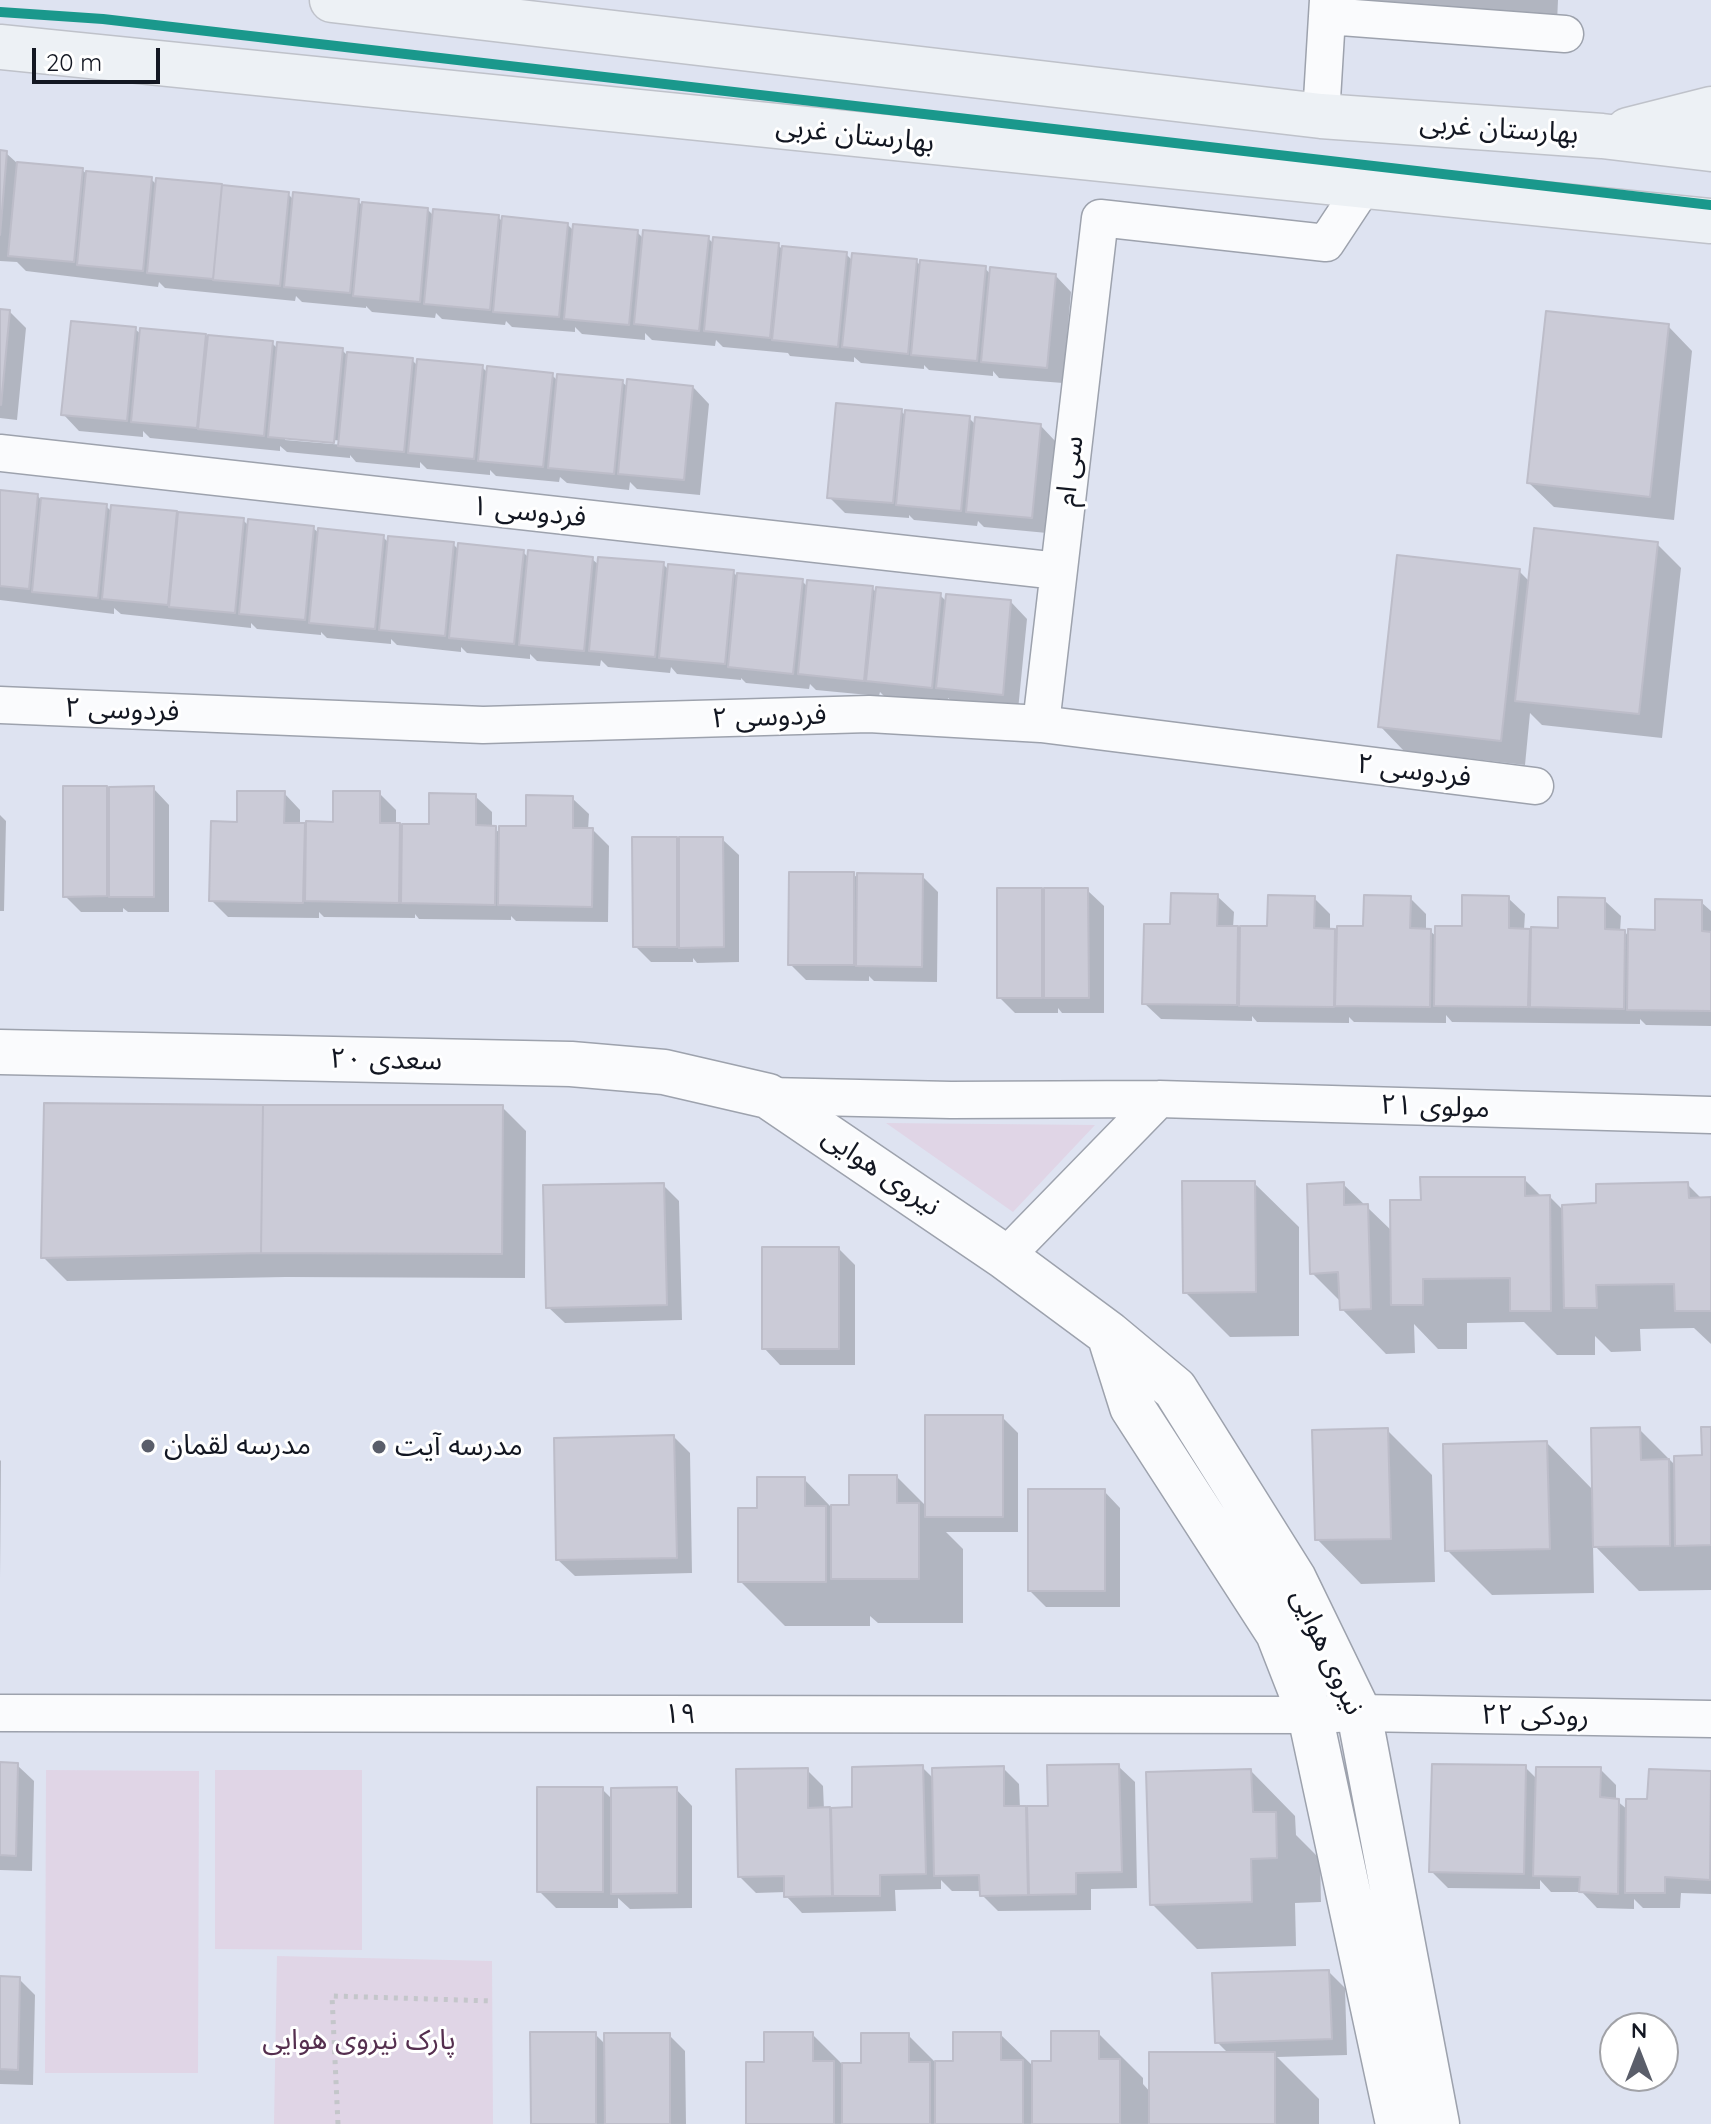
<!DOCTYPE html>
<meta charset="utf-8">
<style>
body{margin:0}
#map{position:relative;width:1711px;height:2124px;overflow:hidden;background:#dee3f1;font-family:Quicksand,sans-serif}
canvas{display:block}
.north{position:absolute;left:1599px;top:2012px;width:80px;height:80px;box-sizing:border-box;background:#fff;border:2px solid #a1a2a7;border-radius:50%;rotate:0deg;font-size:22px;font-weight:700;line-height:32px;text-align:center;color:#131722}
.north::after{content:'';display:block;margin:auto;width:28px;height:36px;background:#5a5e6a;clip-path:polygon(50% 0,100% 100%,50% 72%,0 100%)}
.scale{position:absolute;left:32px;top:48px;width:128px;height:36px;box-sizing:border-box;border:4px solid #131722;border-top:0;padding-left:10px;font-size:24px;line-height:28px;white-space:nowrap;color:#131722;-webkit-text-stroke:6px #fff;paint-order:stroke}
</style>
<div id="map">
<canvas width="1711" height="2124"></canvas>
<div class="north">N</div>
<div class="scale">20 m</div>
</div>
<script>
const g = document.querySelector('canvas').getContext('2d');
g.lineJoin = 'round';
function fillPath(path, color) { g.fillStyle = color; g.fill(path, 'evenodd'); }
function strokePath(path, color, width, dash) { g.strokeStyle = color; g.lineWidth = width; g.lineCap = dash ? 'butt' : 'round'; g.setLineDash(dash || []); g.stroke(path); }
function label(font, color, halo, rows, align = 'center') {
  g.font = font + ' Quicksand,"Noto Sans Arabic",sans-serif'; g.lineWidth = 6; g.setLineDash([]); g.textBaseline = 'middle'; g.strokeStyle = halo; g.fillStyle = color; for (const [text, x, y, turn = 0] of rows) {
    g.save(); g.translate(x, y); g.rotate((+turn || 0) * Math.PI / 180); g.textAlign = isNaN(turn) ? turn : align; if (halo) g.strokeText(text, 0, 0); g.fillText(text, 0, 0); g.restore();
  }
}
fillPath(new Path2D(`
 M886 1123 1095 1125 1013 1212Z
 M46 1770 199 1771 198 2073H45Z
 M215 1770H362V1950L215 1949Z
 M277 1956 492 1961 493 2124H274Z`), '#e0d5e6');
fillPath(new Path2D(`
 M1358 0H1558L1557 23 1373 15Z
 M0 152 6 153 17 163 82 170 88 175 151 179 157 185 158 180 288 194 294 200 358 201 364 207 428 210 434 216 498 217 504 223 568 225 574 231 637 232 644 239 708 238 714 244 778 245 783 250 846 254 853 261H916L922 267 985 268 991 275H1055L1071 292 1063 383 999 378 993 371V376L929 370 924 365V369L861 363 854 357V362L790 356 788 353 723 347 716 340 715 346 652 340 645 333V340L582 334 575 327V332L512 327 506 321 505 325 442 319 436 313 435 318 372 312 366 306V308L302 302 296 296 295 301 165 288 159 282 158 287 26 271 17 262 0 261Z
 M0 311 10 312 26 328 17 420 0 418Z
 M1668 326 1692 351 1674 520 1554 507 1529 483Z
 M135 329 142 335V330L272 343 278 349 342 350 349 357 412 360 418 366 482 367 488 373 552 375 558 381 622 382 629 388 693 387 709 404 700 495 637 489 630 482 629 490 567 483 560 477 559 482 496 476 490 470V475L427 469 420 462V468L356 462 350 455V458L287 452 280 446V451L150 438 143 431V437L79 431 63 414ZM285 436 345 441 344 445 285 440Z
 M901 411 906 416 969 418 976 425H1040L1056 442 1047 533 984 527 978 521 977 526 914 520 909 515V518L845 513 829 497Z
 M0 492 38 496 41 500 106 506 112 512 113 507 243 520 249 526 313 528 320 534 383 537 389 543 453 544 459 550 523 552 529 558 592 559 599 565 663 564 670 571 733 572 738 577 802 581 808 587 872 588 877 593 940 595 947 602H1011L1027 619 1018 710 955 704 948 698V703L885 697 880 692 879 696 816 690 810 684 809 689 746 683 741 678V680L677 674 671 667 670 673 608 667 601 660 600 666 537 661 530 654V659L467 653 461 647V652L397 645 391 639V644L327 638 321 632V635L257 629 251 623V628L121 614 114 608V614L0 600Z
 M1657 544 1681 568 1662 738 1542 725 1530 713 1525 765 1404 751 1380 726 1519 571 1530 582Z
 M107 788 111 793 153 788 169 805V912H128L123 908V912H81L65 896Z
 M284 793 300 810V825L308 829 335 824 379 793 396 810V825L400 826H431L475 796 492 812V828L501 833 527 828 572 798 589 814 588 830H593L609 846 608 922 516 921 511 916V920L419 919 415 914V918L324 917 319 912V918L228 917 211 900 239 824Z
 M0 815 6 821 4 911H0Z
 M676 839 681 844 722 839 739 855V962L697 963 693 958V962H651L635 946Z
 M853 874 859 879 922 876 938 892 937 982 874 981 869 976V981L806 980 790 964Z
 M1041 890 1046 894 1087 890 1104 906V1013H1062L1058 1008V1013H1015L999 997Z
 M1217 896 1234 912 1233 928 1242 934 1269 929 1314 898 1330 914V930L1338 935 1365 929 1410 898 1426 914V930L1430 931 1437 937 1464 929 1508 898 1525 914 1524 930H1559L1604 900 1621 916 1620 932H1625L1630 938 1657 932 1701 902 1711 911V1026L1646 1025 1640 1019V1024L1452 1022 1446 1015V1023L1354 1022 1349 1017V1023L1257 1022 1252 1016V1021L1161 1019 1144 1003 1172 926Z
 M502 1107 526 1131 525 1278 286 1277 67 1281 43 1257Z
 M1524 1179 1542 1197H1550L1564 1211 1687 1184 1702 1199H1711V1344L1694 1328 1640 1329 1641 1351 1611 1352 1595 1336V1355H1557L1524 1322 1467 1323V1349H1438L1414 1324 1415 1353 1386 1354 1342 1309 1341 1302 1312 1273 1343 1184 1393 1232 1423 1202Z
 M1254 1183 1299 1227V1336L1230 1337 1185 1292Z
 M663 1185 679 1201 682 1320 565 1323 548 1307Z
 M839 1249 855 1265V1365H780L764 1348Z
 M1002 1417 1018 1433V1532H946L963 1549V1623H878L870 1616V1626H785L740 1581 759 1510 804 1479 831 1507H851L896 1476 927 1507Z
 M1639 1429 1676 1466 1704 1457 1711 1429V1590L1639 1591 1593 1544 1594 1593 1492 1595 1447 1550 1547 1443 1594 1491Z
 M1387 1430 1432 1475 1435 1582 1361 1584 1317 1539Z
 M674 1437 690 1453 692 1573 575 1576 558 1560Z
 M0 1460 1 1461 0 1579Z
 M1104 1491 1120 1508V1607H1046L1030 1591Z
 M0 1764 17 1765 34 1781 32 1871 0 1870Z
 M1118 1766 1135 1782 1137 1888 1091 1889V1910L998 1911 982 1895V1891H952L941 1880V1889L895 1890 896 1911 802 1913 786 1896V1892L756 1893 740 1877 807 1770 823 1786 824 1810 854 1809 922 1767 934 1779 1003 1768 1019 1784 1020 1808H1050Z
 M1525 1767 1538 1780 1600 1769 1616 1785V1800L1628 1810 1649 1801 1651 1771 1711 1773V1894L1681 1893 1680 1908H1643L1634 1899V1909L1597 1908 1582 1892H1551L1540 1880V1889L1448 1888 1432 1872Z
 M1251 1771 1295 1816 1296 1835 1320 1859 1321 1902 1295 1903 1296 1946 1197 1949 1152 1904Z
 M602 1789 613 1800 676 1789 692 1806V1908L630 1909 618 1898V1908H556L539 1891Z
 M1329 1972 1345 1988 1347 2055 1277 2057 1319 2099V2124H748L766 2064 812 2034 843 2065H863L908 2035 936 2063H955L1000 2034 1034 2067 1053 2063 1098 2033 1143 2078V2084L1151 2093 1229 2054 1217 2042Z
 M0 1978 19 1979 35 1995 33 2085 0 2084Z
 M595 2034 606 2045 669 2035 685 2051 686 2124H533Z`), '#0003');
const building = new Path2D(`
 M0 150 7 151 0 235Z
 M17 162 83 168 74 262 8 256Z
 M86 171 152 177 143 271 77 265Z
 M156 178 222 184 213 279 147 273Z
 M222 185 289 192 280 286 213 280Z
 M293 192 359 199 350 293 284 287Z
 M362 202 428 208 420 302 353 296Z
 M433 209 499 215 490 310 424 304Z
 M502 216 568 223 559 317 493 312Z
 M573 224 638 230 629 325 564 319Z
 M643 230 709 236 699 331 634 324Z
 M713 237 779 243 770 338 704 331Z
 M782 246 847 252 838 347 772 340Z
 M852 253 917 259 908 354 842 347Z
 M920 260 986 266 977 361 911 355Z
 M990 267 1056 274 1047 368 981 362Z
 M0 309 10 310 1 405 0 404Z
 M1546 311 1669 324 1650 497 1527 483Z
 M71 321 136 327 127 421 61 415Z
 M140 328 206 334 197 428 131 422Z
 M208 335 273 341 264 436 198 429Z
 M277 342 343 348 334 443 268 437Z
 M347 352 413 358 404 452 338 446Z
 M417 359 483 365 474 459 408 453Z
 M487 366 553 373 543 467 478 461Z
 M557 374 623 380 614 474 548 468Z
 M627 379 693 386 684 480 618 474Z
 M836 403 902 409 893 503 827 498Z
 M905 410 970 416 961 511 896 505Z
 M975 417 1041 424 1032 518 966 512Z
 M0 490 38 494 29 589 0 586Z
 M41 498 107 504 98 598 32 592Z
 M111 505 177 511 168 605 102 599Z
 M178 512 244 518 235 613 169 607Z
 M248 519 314 526 305 620 239 614Z
 M318 528 384 535 375 629 309 623Z
 M1534 528 1658 542 1639 714 1515 701Z
 M388 536 454 542 445 636 379 630Z
 M458 543 524 550 514 644 449 638Z
 M528 550 593 557 584 651 519 645Z
 M1397 555 1520 569 1501 741 1378 727Z
 M598 557 664 562 655 657 589 651Z
 M668 564 734 570 725 664 659 658Z
 M737 573 803 579 793 674 728 667Z
 M807 580 873 586 864 681 798 674Z
 M876 587 941 593 932 688 866 681Z
 M946 594 1011 600 1003 695 936 688Z
 M63 786H107V896L63 897Z
 M154 786V897H109V787Z
 M237 791H285L284 823H305L303 903 209 901 211 821 237 822Z
 M333 791H380V823H400L399 903 305 901 306 821 333 822Z
 M429 793 476 794V825L496 826 495 905 401 903 402 824H429Z
 M526 795 573 796V828H593L592 907 498 905 499 826H526Z
 M632 837H677V947H633Z
 M679 837H723L724 947 679 948Z
 M789 872H854V965H788Z
 M857 873 923 874 922 967 856 966Z
 M997 888H1042V998H997Z
 M1044 888H1088L1089 998H1044Z
 M1171 893 1218 894 1217 926H1238L1237 1005 1142 1004 1144 924H1170Z
 M1268 895 1315 896 1314 928 1335 929 1334 1007 1239 1006 1240 926H1267Z
 M1364 895 1411 896 1410 928 1431 929 1430 1007 1335 1006 1337 926H1363Z
 M1462 895 1509 896V928L1530 929 1528 1007 1434 1006 1435 926H1462Z
 M1558 897 1605 898V929L1625 930 1624 1009 1530 1007 1531 927 1558 928Z
 M1655 899 1702 900V931L1711 932V1011L1627 1010 1628 929 1655 930Z
 M44 1103 263 1105 261 1253 41 1258Z
 M263 1105H503L502 1254 261 1253Z
 M1420 1177H1525V1196L1550 1195 1551 1311H1510V1278L1423 1279V1305H1391L1390 1200H1421Z
 M1182 1181H1255L1256 1292 1183 1293Z
 M1344 1182V1205L1368 1204 1371 1309 1340 1310 1338 1272 1310 1274 1307 1184Z
 M1688 1182 1689 1198 1711 1197V1311H1675L1674 1284 1596 1285 1597 1308H1564L1562 1205 1596 1203V1184Z
 M664 1183 667 1305 546 1308 543 1185Z
 M762 1247H839V1349H762Z
 M925 1415H1003V1517H925Z
 M1640 1427 1641 1460 1669 1459 1670 1546 1593 1547 1591 1428Z
 M1701 1427H1711V1545L1675 1546 1674 1456 1702 1455Z
 M1388 1428 1391 1539 1315 1540 1312 1430Z
 M674 1435 677 1558 556 1560 554 1438Z
 M1547 1441 1550 1549 1445 1551 1443 1444Z
 M849 1475H897V1503H919V1579H831V1505H849Z
 M757 1477H805V1506H826V1582H738V1508H757Z
 M1028 1489H1105V1591H1028Z
 M0 1762 18 1763 16 1856 0 1855Z
 M1119 1764 1122 1872 1076 1873V1894L1029 1895 1027 1806H1048L1047 1765Z
 M1432 1764 1526 1765 1524 1874 1429 1872Z
 M923 1765 926 1874 880 1875V1896H833L831 1808 852 1807V1767Z
 M1004 1766V1806H1026L1028 1895 980 1896 979 1875 934 1876 932 1768Z
 M1536 1767H1601L1600 1797 1619 1799 1618 1894 1579 1892 1580 1877 1533 1876Z
 M808 1768V1808L830 1807 832 1896 784 1897V1876L738 1877 736 1769Z
 M1251 1769 1253 1812H1276L1277 1858 1251 1859 1252 1902 1150 1905 1146 1772Z
 M1649 1769 1711 1771 1710 1880 1665 1877V1893H1625L1626 1799H1647Z
 M537 1787H603V1892H537Z
 M677 1787V1893L611 1894V1788Z
 M1329 1970 1332 2039 1215 2043 1212 1973Z
 M0 1976 20 1977 18 2070 0 2069Z
 M1051 2031H1099V2059H1120V2124H1032V2061H1051Z
 M530 2032H596V2124H531Z
 M764 2032H813V2061H834V2124H746V2062H764Z
 M953 2032H1001V2060H1023V2124H935V2061H953Z
 M604 2033H670V2124H605Z
 M861 2033H909V2062H930V2124H842V2063H861Z
 M1149 2052H1275V2124H1149Z`);
fillPath(building, '#cbcbd7');
strokePath(building, '#bdbdc9', 2);
const minor = new Path2D(`
 M1328 16 1565 34
 M1321 116 1328 0
 M0 453 1058 571
 M0 705 483 725 869 714 1041 724 1535 786
 M1041 724 1100 218 1326 243 1363 187
 M768 1096 951 1100 1159 1099 1711 1115
 M1005 1257 1159 1099
 M0 1713 1310 1715 1359 1713 1711 1719`);
const tertiary = new Path2D(`
 M0 1052 571 1064 664 1072 768 1096 1005 1257 1109 1334 1175 1389 1294 1579 1359 1713 1437 2124
 M1109 1334 1132 1407 1278 1633 1310 1715 1398 2124`);
const primary = new Path2D(`
 M332 0 1321 116 1602 136 1711 149
 M0 47 1711 221
 M1628 130 1711 109`);
strokePath(minor, '#9da2ad', 39);
strokePath(tertiary, '#9da2ad', 47);
strokePath(primary, '#bfc2ca', 47);
strokePath(new Path2D(`
 M338 2124 332 1996 493 2001`), '#c4c6ca', 5, [4, 6]);
strokePath(minor, '#fafbfd', 36);
strokePath(tertiary, '#fafbfd', 44);
strokePath(primary, '#edf1f5', 44);
strokePath(new Path2D(`
 M0 12 103 19 1711 205`), '#1a988c', 10);
for (const [x, y, r, color] of [
 [148,1446,8,"#5a5e6a"],
 [379,1447,8,"#5a5e6a"]
]) { const dot = new Path2D(); dot.arc(x, y, r, 0, 2 * Math.PI); g.fillStyle = color; g.fill(dot); strokePath(dot, '#fff', 3); }
label('28px', '#131722', '#fff', [
 ["بهارستان غربی",1499,129,4],
 ["بهارستان غربی",855,135,6],
 ["سی ام",1070,471,-83],
 ["فردوسی ۱",529,512,6],
 ["فردوسی ۲",122,710,2],
 ["فردوسی ۲",769,717,-2],
 ["فردوسی ۲",1414,771,7],
 ["سعدی ۲۰",386,1060,1],
 ["مولوی ۲۱",1435,1107,2],
 ["نیروی هوایی",881,1172,34],
 ["نیروی هوایی",1327,1652,65],
 ["۱۹",680,1715],
 ["رودکی ۲۲",1535,1716,1]
]);
label('28px', '#131722', '#fff', [
 ["مدرسه لقمان",164,1446],
 ["مدرسه آیت",395,1447]
], 'left');
label('28px', '#552f4f', '#fff', [
 ["پارک نیروی هوایی",359,2041]
]);
</script>
